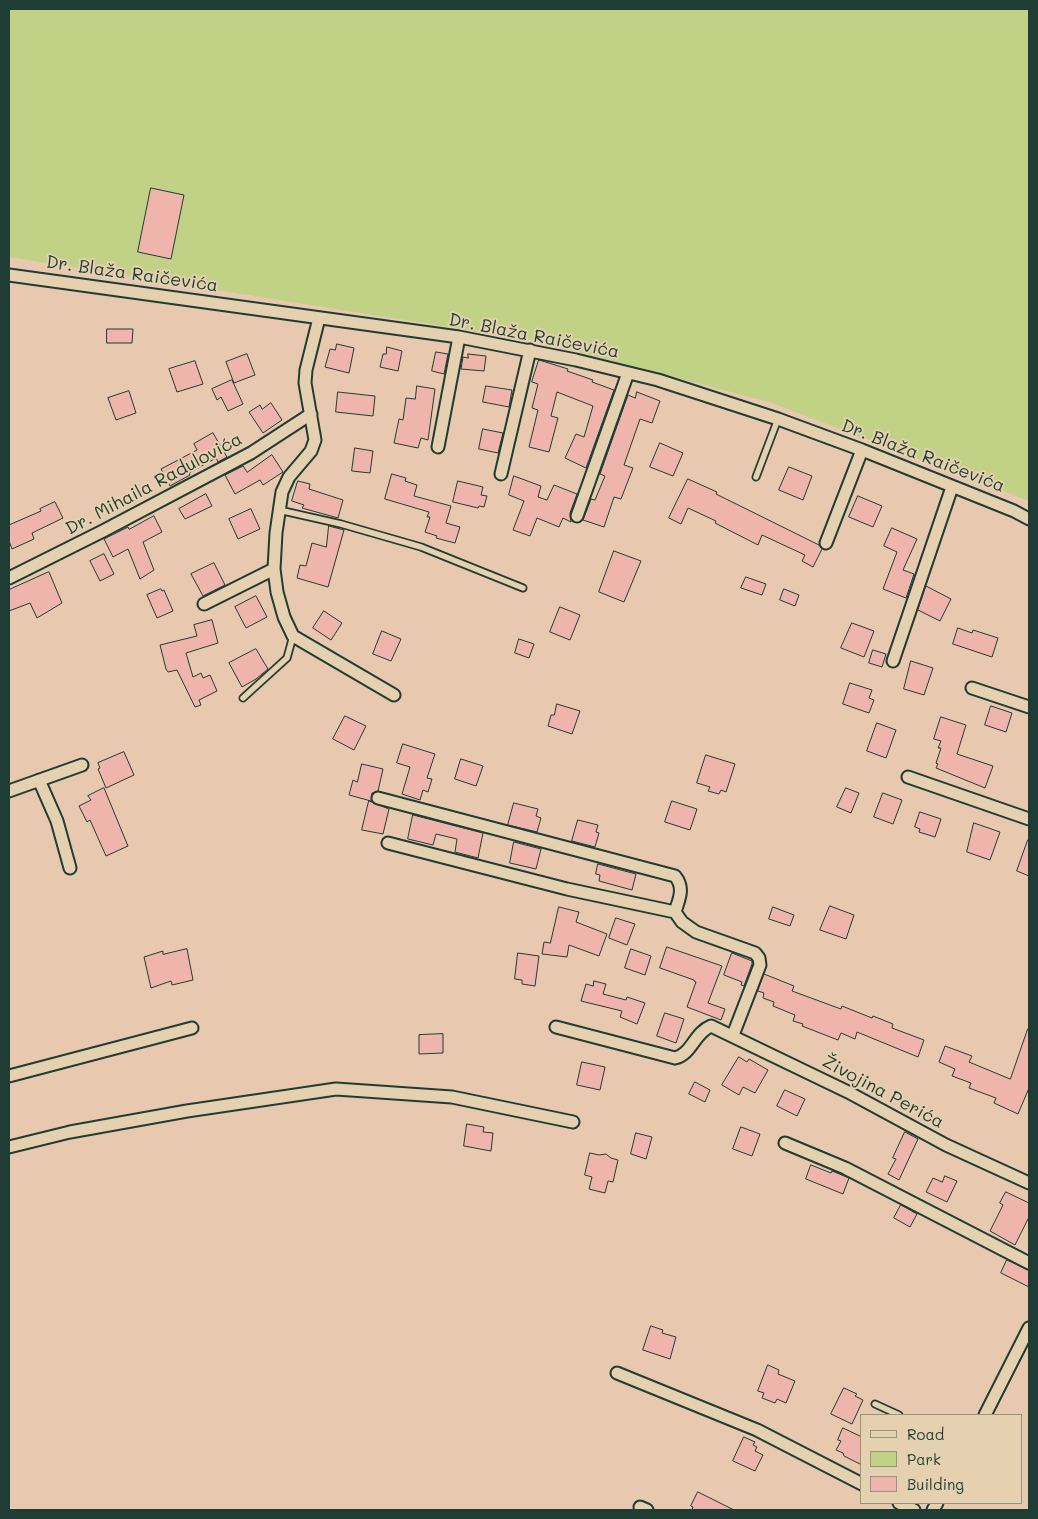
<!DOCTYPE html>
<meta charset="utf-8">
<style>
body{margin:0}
#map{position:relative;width:1038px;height:1519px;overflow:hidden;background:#e8c8ae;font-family:Mali,sans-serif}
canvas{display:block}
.frame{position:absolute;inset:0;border:10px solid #1f3d34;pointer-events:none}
.legend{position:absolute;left:860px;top:1414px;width:162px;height:90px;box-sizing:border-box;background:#e5d0af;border:1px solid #96957e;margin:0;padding:6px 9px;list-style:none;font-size:15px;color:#1f3d34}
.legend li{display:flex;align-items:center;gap:10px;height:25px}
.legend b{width:25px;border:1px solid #96957e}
</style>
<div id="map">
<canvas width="1038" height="1519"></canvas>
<div class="frame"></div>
<ul class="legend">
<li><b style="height:6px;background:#e5d0af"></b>Road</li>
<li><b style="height:14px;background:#c1d287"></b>Park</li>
<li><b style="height:14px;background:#efb4ac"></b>Building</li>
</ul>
</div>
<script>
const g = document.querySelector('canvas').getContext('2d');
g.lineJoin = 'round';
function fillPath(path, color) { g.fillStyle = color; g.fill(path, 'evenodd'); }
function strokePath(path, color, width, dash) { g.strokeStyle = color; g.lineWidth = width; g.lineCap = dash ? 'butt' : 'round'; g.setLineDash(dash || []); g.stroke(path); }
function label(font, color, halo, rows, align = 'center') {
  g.font = font + ' Mali,sans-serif'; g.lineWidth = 4; g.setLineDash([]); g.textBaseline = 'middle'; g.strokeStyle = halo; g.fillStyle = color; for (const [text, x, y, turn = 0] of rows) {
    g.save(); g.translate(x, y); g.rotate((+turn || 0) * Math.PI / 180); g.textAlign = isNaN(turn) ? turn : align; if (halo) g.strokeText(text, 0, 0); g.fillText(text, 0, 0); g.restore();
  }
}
fillPath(new Path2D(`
 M9 9H1029V501L769 402 537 341 9 257Z`), '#c1d287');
const building = new Path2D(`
 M151 188 184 195 171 259 138 252Z
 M107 329H133L132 343H107Z
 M337 344 354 348 349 373 325 367 330 349 335 350Z
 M387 347 402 351 398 371 380 367 383 354H386Z
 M436 352 448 354 444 374 432 371Z
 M247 354 255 375 234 383 226 362Z
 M468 354 486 356 484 371 461 369 463 357 468 358Z
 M539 360 568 369 567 371 593 380 592 382 614 390 586 468 565 458 576 434 584 437 593 406 557 392 551 416 558 418 549 452 529 447 538 410 532 408 538 384 532 382Z
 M195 361 203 384 177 392 169 369Z
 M232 380 243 404 228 411 221 397 217 400 212 389Z
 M417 386 435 389 428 440 421 438 418 448 394 443 399 419 403 420 406 398 415 399Z
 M486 386 512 390 509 407 483 402Z
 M129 391 136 413 116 420 108 398Z
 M338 392 375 396 373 416 336 412Z
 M637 392 660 401 652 423 640 419 624 465 633 468 621 499 614 497 604 527 583 520 591 499 595 500 605 476 600 474 628 395 635 398Z
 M271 403 282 420 263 433 249 412 260 405 262 409Z
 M483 429 503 433 498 453 479 449Z
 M213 433 227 457 218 462 216 458 189 473 190 475 170 486 161 469 197 450 194 444Z
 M660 443 683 453 673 476 650 467Z
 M355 448 373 451 370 473 352 471Z
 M272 455 283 472 263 485 260 480 235 494 225 475 243 466 247 472Z
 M789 467 812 476 803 500 779 490Z
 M392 474 406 478 405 481 417 485 414 496 451 506 446 523 460 527 455 543 436 538 437 536 425 532 430 517H427L429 512 385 499Z
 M514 476 541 486 538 497 547 500 554 485 577 494 570 513 571 522 563 518 559 527 537 518 530 536 513 530 524 501 509 495Z
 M688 479 717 492 716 494 819 545 822 549 813 567 802 561 805 555 762 535 758 545 715 523 716 521 688 508 681 524 669 518Z
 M298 481 310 484 309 489 343 500 338 518 302 508 304 505 292 501Z
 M458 481 483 487 481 495 487 496 484 507 479 506 478 508 453 502Z
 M206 494 212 506 185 519 179 509Z
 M858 496 882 506 873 527 849 517Z
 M55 502 63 518 32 533 34 539 12 549 9 541V525L41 511 40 509Z
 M251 509 260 529 238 539 229 519Z
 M154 516 162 532 143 542 154 570 140 579 128 549 113 557 104 539 128 527 129 529Z
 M329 526 344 530 328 587 297 578 300 565 306 566 312 543 326 547Z
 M892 528 917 539 903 570 914 574 906 598 883 589 897 552 884 546Z
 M614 551 641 561 624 602 599 592Z
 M104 554 114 574 100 581 90 561Z
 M214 563 225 585 203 596 191 574Z
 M49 572 62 603 37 618 30 603 9 611V590Z
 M746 577 766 584 762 595 741 588Z
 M926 586 951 599 940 621 918 610Z
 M161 589 162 591 164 590 173 611 157 618 147 595Z
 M784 589 799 595 795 606 780 600Z
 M256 596 267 617 246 628 235 607Z
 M560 607 580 615 570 640 550 632Z
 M324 611 342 623 331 640 313 628Z
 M212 620 218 643 186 653 193 677 201 673 203 678 210 675 217 691 199 700 201 705 195 707 177 670 168 672 166 669 160 645 197 636 194 625Z
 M852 623 874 631 864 657 841 648Z
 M958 628 972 633 973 630 998 638 992 657 953 644Z
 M382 631 401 639 391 661 373 654Z
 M519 639 534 644 529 658 515 653Z
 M256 649 268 669 256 679 242 687 229 663Z
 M873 650 886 654 882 667 869 663Z
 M911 661 933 668 924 695 904 689Z
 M850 683 872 690 869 698 874 700 869 713 843 704Z
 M557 704 580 711 572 734 548 726 551 715H554Z
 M991 706 1012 713 1006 732 985 725Z
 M345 716 366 726 354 750 333 739Z
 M941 717 966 725 957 754 993 766 985 788 936 768 938 764 936 763 941 748H938L941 741 934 739Z
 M877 723 896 730 886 758 867 751Z
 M403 744 435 754 427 778 432 779 428 792 423 790 420 800 402 794 410 767 397 763Z
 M124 752 134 775 106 788 98 769 100 768 98 763Z
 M706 755 735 764 726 792 721 790 719 794 708 791 710 787 697 783Z
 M461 759 483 766 476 786 455 779Z
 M362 764 383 769 378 791 372 793 371 801 349 795 353 780 357 782Z
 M104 788 128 846 106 856 90 820 87 822 79 806 91 800 88 796Z
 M846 788 859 793 851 813 837 807Z
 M883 793 902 800 893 824 874 817Z
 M369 801 389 809 383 834 362 830Z
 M672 801 697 809 690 830 665 822Z
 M514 803 538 809 536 816 541 818 537 832 508 825Z
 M920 812 941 819 935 837 919 832 920 829 915 827Z
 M413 815 483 833 478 858 455 852 457 839 436 834 433 845 408 839Z
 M578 820 598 825 596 832 599 833 595 847 572 841Z
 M974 823 1000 832 990 860 967 852Z
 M1028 840H1029V876L1017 871Z
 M514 842 541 849 536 869 510 863Z
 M598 864 636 874 632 890 599 881 600 875 596 874Z
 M830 906 854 915 846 939 820 930Z
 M559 907 579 912 576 922 607 934 599 956 569 945 567 957 542 954 544 942 550 943Z
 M773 907 794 915 790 926 769 919Z
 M616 918 635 924 627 945 609 938Z
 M667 947 722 966 708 1003 725 1009 721 1020 687 1007 696 982 694 981V980L660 968Z
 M187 949 193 980 172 985 171 981 151 988 144 957 163 951V954Z
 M631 949 651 956 645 975 625 968Z
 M518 953 539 956 535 986 522 984V980L515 979Z
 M732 953 752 961V964L744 986 741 985 742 982 724 975Z
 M764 974 794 986 792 991 841 1009 842 1006 872 1018 873 1016 893 1024 892 1028 924 1040 918 1057 857 1032 855 1039 841 1033 838 1040 802 1026 803 1024 793 1021 795 1015 773 1006 774 1002 763 998 764 993 758 991Z
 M594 981 606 984 603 994 626 1000 627 997 645 1003 637 1024 620 1017 622 1011 581 1001 586 984 593 986Z
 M665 1013 684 1019 676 1043 657 1036Z
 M1028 1029H1029V1088L1018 1114 994 1103 996 1098 969 1088 971 1083 952 1076 955 1069 939 1062 945 1046 972 1056 969 1062 1010 1079Z
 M443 1034V1053L419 1054V1035Z
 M739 1057 747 1062 749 1059 768 1070 755 1093 743 1087 739 1095 722 1085Z
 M582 1062 605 1067 600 1090 577 1085Z
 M695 1082 710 1090 705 1102 689 1094Z
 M785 1090 805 1099 797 1116 777 1106Z
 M467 1124 484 1127 483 1132 493 1133 491 1151 464 1146Z
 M741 1127 760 1134 752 1156 733 1149Z
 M905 1132 918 1139 899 1180 888 1174 896 1159 893 1158Z
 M636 1133 652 1137 646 1159 631 1154Z
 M590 1153 599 1155 606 1154 611 1158 618 1160 613 1182 608 1181 605 1193 589 1189 592 1177 585 1175Z
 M811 1165 831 1173 832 1171 849 1178 843 1194 806 1179Z
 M945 1176 957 1181 947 1202 926 1192 933 1178 942 1182Z
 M1006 1192 1029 1203V1217L1015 1245 990 1231 1003 1205 1000 1203Z
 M901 1205 917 1214 910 1227 894 1218Z
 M1007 1260 1029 1270V1287L1001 1273Z
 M651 1326 663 1330 662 1333 676 1337 670 1359 643 1350Z
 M768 1365 779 1370 778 1374 795 1381 786 1403 777 1399 775 1403 762 1398 764 1393 758 1391Z
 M844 1388 857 1394 855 1396 863 1400 852 1424 831 1414Z
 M843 1428 862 1437V1465L844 1456 843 1453 836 1450 841 1441 838 1440Z
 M744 1437 755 1442 753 1445 757 1447 755 1451 763 1455 755 1471 733 1461Z
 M698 1492 734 1510H692L693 1507 691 1506Z`);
fillPath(building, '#efb4ac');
strokePath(building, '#1f3d34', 1);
const lane = new Path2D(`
 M756 477 778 419
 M279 510 341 524 421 547 523 588
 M243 698 287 658 293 636
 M875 1404 899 1415`);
const street = new Path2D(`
 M9 275 459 337 576 360 658 380 778 419 862 450 1014 511 1029 519
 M319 318 306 370 305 383 315 440 311 451 289 477 282 492 276 533 274 569 277 592 284 617 293 636 394 695
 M438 447 459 337
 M501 474 530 350
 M577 516 628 373
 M826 543 862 450
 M9 578 103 531 251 453 311 414
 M204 604 274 569
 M893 661 952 487
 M972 688 1029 707
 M908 777 1029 819
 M39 780 57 821 70 868
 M9 791 82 765
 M378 798 675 876C685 888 679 899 675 912
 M388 843 567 889 675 912 682 922 696 932 755 953 759 958 760 965 733 1035
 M556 1027 675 1058C692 1054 694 1033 711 1026L848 1092 946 1145 1029 1183
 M9 1076 192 1028
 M785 1143 845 1168 1029 1263
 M9 1147 70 1132 187 1111 336 1089 452 1097 573 1122
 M617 1373 757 1430 862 1484
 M985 1415 1029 1328
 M899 1503 914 1510
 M640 1507 647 1510
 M933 1510 937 1503`);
strokePath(lane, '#1f3d34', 9);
strokePath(street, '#1f3d34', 15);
strokePath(lane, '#e5d0af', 5.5);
strokePath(street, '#e5d0af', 11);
label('18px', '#1f3d34', '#e5d0af', [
 ["Dr. Blaža Raičevića",132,274,8],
 ["Dr. Blaža Raičevića",534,336,11],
 ["Dr. Blaža Raičevića",923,456,21],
 ["Dr. Mihaila Radulovića",154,484,-28],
 ["Živojina Perića",883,1092,28]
]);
</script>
